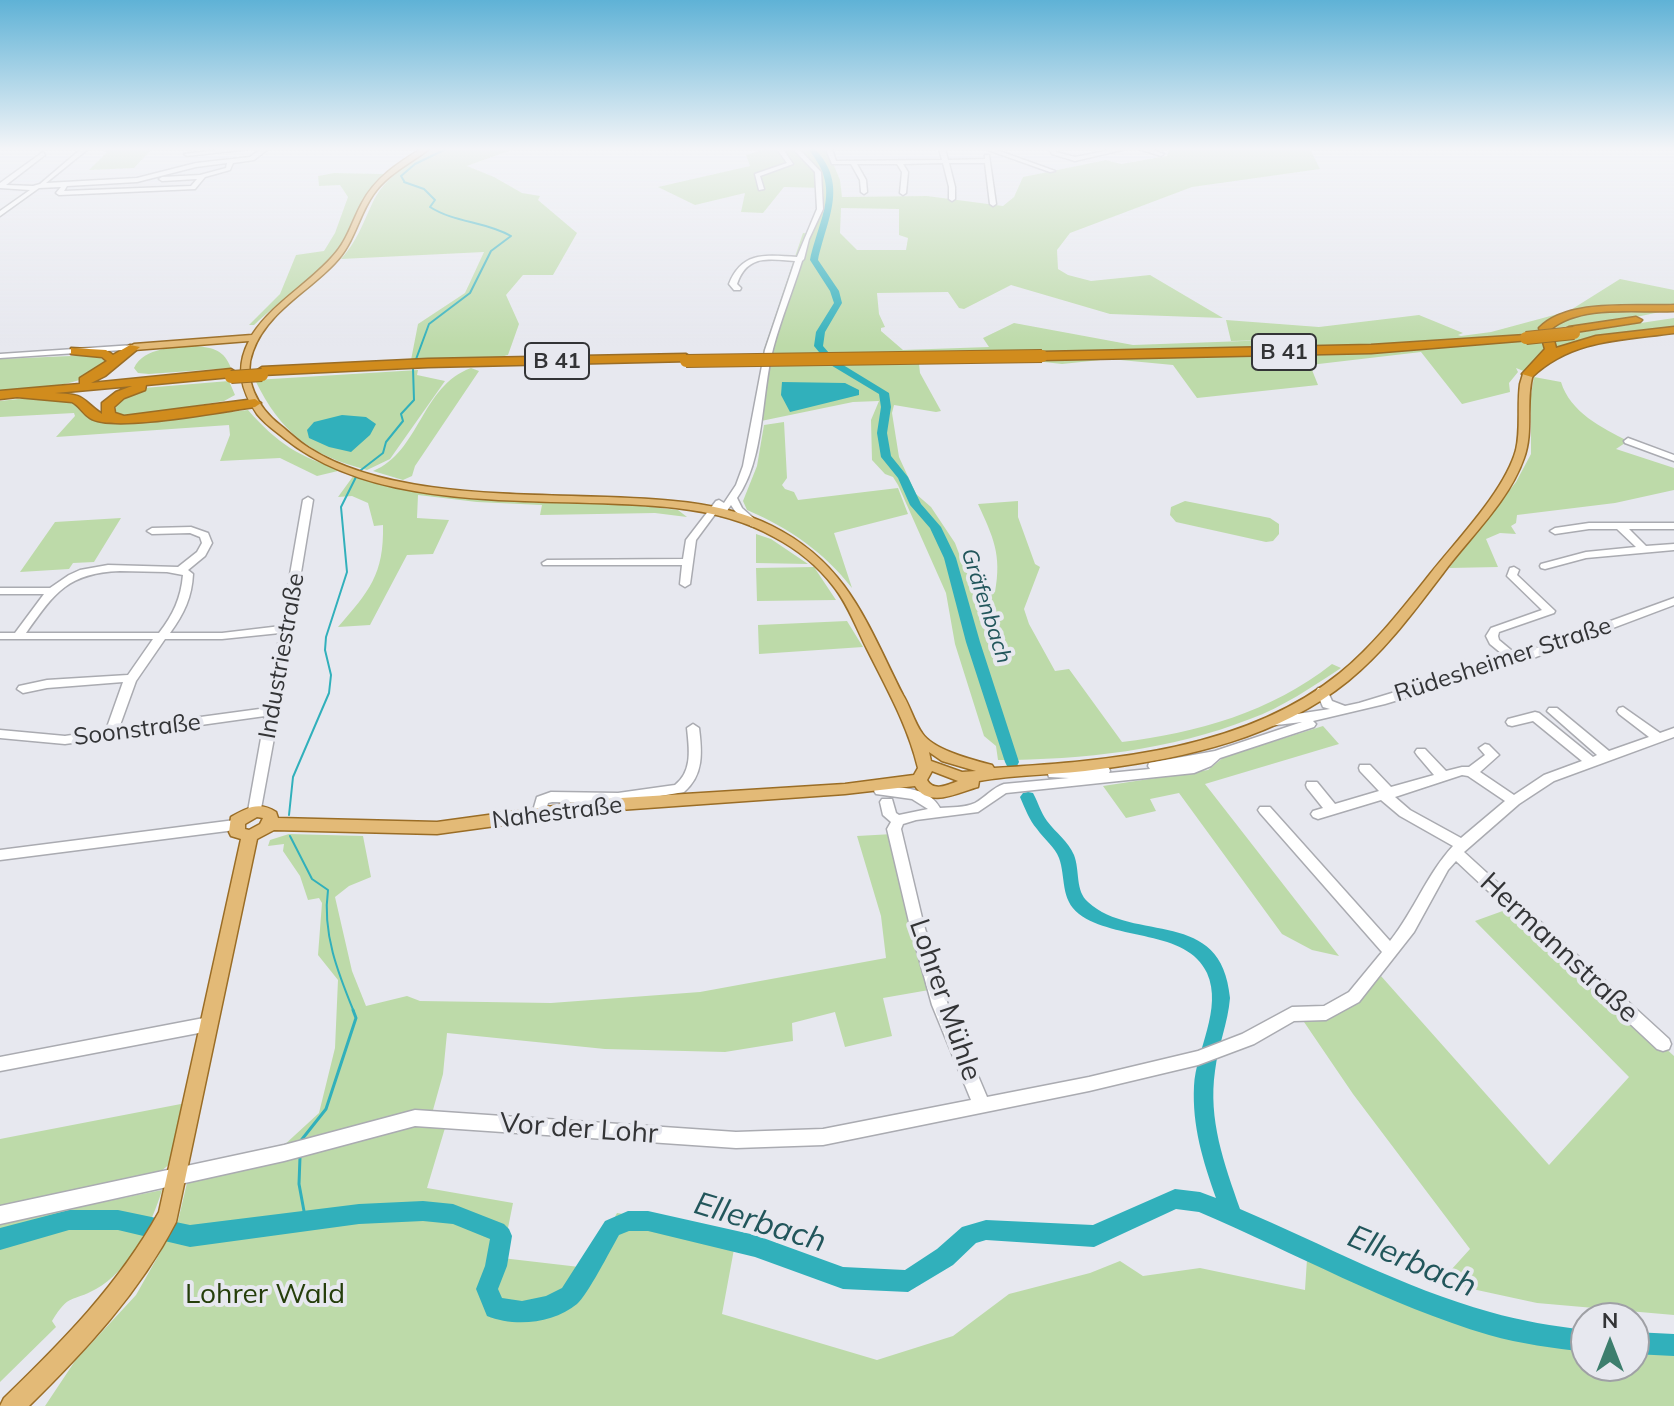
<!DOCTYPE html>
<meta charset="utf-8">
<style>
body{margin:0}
#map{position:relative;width:1674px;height:1406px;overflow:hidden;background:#e7e8ef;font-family:Mulish,sans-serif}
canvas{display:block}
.north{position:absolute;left:1570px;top:1302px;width:80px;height:80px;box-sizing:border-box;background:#e7e8ef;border:2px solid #9fa0a5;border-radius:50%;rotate:0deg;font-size:22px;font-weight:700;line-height:32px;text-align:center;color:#333436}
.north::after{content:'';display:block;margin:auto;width:28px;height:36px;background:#3d7e6d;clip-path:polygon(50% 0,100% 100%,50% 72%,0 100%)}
</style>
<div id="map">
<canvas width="1674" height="1406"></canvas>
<div class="north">N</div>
</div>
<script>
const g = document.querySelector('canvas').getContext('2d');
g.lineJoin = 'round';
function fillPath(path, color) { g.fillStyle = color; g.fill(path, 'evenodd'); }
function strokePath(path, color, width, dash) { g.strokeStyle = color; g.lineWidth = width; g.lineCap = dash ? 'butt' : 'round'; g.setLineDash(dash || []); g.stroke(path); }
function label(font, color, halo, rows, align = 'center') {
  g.font = font + ' Mulish,sans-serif'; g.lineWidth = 8; g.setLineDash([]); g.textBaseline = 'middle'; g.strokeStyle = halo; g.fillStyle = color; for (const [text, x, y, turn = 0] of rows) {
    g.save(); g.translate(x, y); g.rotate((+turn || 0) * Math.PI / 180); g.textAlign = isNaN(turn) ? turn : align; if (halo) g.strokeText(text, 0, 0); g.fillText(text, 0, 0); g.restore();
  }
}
fillPath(new Path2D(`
 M106 149H146L151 150 134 168 89 170 107 152H104Z
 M431 149H514L467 166 494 177 522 193 540 196 538 200 577 233 553 275H523L506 295 519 324 508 355 497 358 411 360 418 324 465 293 484 252 341 259C357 241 362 225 372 204 384 178 407 164 431 149Z
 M766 149H827L840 180 842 197 927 196 1003 206 1014 197 1023 177 1106 160 1121 164 1167 156 1169 151 1165 149H1310L1320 169 1192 187 1070 233 1057 250 1058 269 1068 275 1091 281 1150 275 1223 318 1110 314 1011 285 964 309 959 308 948 292 877 293 879 314 885 327 881 328V331L903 350 989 347 983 338 1014 323 1133 345 1272 340 1231 341 1226 320 1319 327 1419 315 1463 333 1458 335 1461 336 1491 332 1569 311 1620 279 1674 290V307C1642 309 1568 304 1544 325L1549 349 1526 372 1516 368 1518 372 1509 383 1510 392 1462 404 1421 352 1310 365 1318 385 1197 398 1173 365 1110 359 1062 364 1026 360 925 361 919 364 920 373 941 411 936 412 894 405 892 413 899 457 916 494 931 507 955 543 966 572 981 584 985 592H995C1002 554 993 537 978 504L1018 501V517L1035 564 1040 567 1024 609 1029 624 1055 671 1069 669 1122 742C1197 733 1271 712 1332 664L1341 668C1312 687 1283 707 1250 719 1171 750 1083 760 998 760L996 746 984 736 955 644 946 593 898 485 893 477 885 474 872 460 871 420 879 401 853 402 761 421 764 391 773 354 763 352 803 233 812 234 824 210 823 188 784 187 763 213 741 212 745 193 695 205 658 187 750 166 746 155ZM841 208 899 209V235L908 238 906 250H857L840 233Z
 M334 173 384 174C360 198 361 221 344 244 322 274 282 298 254 325H249L280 294 296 255 324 251 335 233 348 197 340 185 319 186 318 176Z
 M1674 309 1622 320 1546 329C1570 305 1640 311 1674 309Z
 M1674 318V328L1557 350 1548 337Z
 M196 346C214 348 224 350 231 368L149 374 138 373 134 368C144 347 176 347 196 346Z
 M95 355 109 363C82 389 35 387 0 391V359Z
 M471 368 479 371 415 466 412 476 403 480 373 471C420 452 421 386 471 368Z
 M418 370 417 375 445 381 390 459 367 470C310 455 281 433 255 380Z
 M1534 377 1561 382C1570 412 1602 428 1628 441L1616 449 1674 468V490L1615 503 1517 515 1516 523 1511 526 1516 534 1500 533 1486 539 1498 567 1449 568 1516 482 1531 454V395Z
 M229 381 235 395 224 401 128 417 115 412 116 403 144 388Z
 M37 397 77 401C89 418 98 423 119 424L248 410C278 444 299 457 342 470L317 476 280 458 220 461 230 435 229 425 56 437 75 416 74 413 0 417V401Z
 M784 422 787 478 782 485 785 489 794 492 798 500 898 488 908 514 834 533 852 588C824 552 789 528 747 510L743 501 757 466 764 425Z
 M354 475 385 484 477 499 624 504 678 510 687 517 655 513 540 515 542 505 477 502 418 495 417 518 449 520 433 554 407 555 370 625 338 627C369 591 384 575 383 525L374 526 368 503 352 496 338 497Z
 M1185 501 1270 518 1279 524V534L1273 541 1266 542 1176 522 1170 515 1171 507Z
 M121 518 94 562 73 563 69 569 20 572 55 522Z
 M756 534 771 539 808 564 756 563Z
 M814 567 836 600 757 601 756 568Z
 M847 621 863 647 759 654 758 625Z
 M1323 726 1339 744 1205 784 1339 956 1312 950 1282 934 1179 793 1150 799 1156 811 1126 818 1103 786 1208 770 1224 757Z
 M289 834 363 836 371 877 349 886 335 897 352 971 366 1006 407 996 420 1001 551 1003 700 992 886 958 881 916 857 836 893 834 929 990 883 998 892 1036 845 1047 835 1012 792 1023 793 1041 725 1052 605 1049 447 1033 443 1074 433 1110 445 1128 427 1188 513 1203 502 1258 588 1268 617 1213 737 1233 722 1314 877 1360 953 1336 1009 1294 1090 1273 1120 1261 1143 1276 1200 1268 1305 1290 1307 1259 1427 1310 1566 1344 1586 1345V1366H1634V1347L1674 1348V1406H45L75 1361 136 1295 178 1221 187 1183 281 1162 282 1147 319 1113 335 1048 338 980 318 955 322 903 319 898 308 900 300 876 283 851 284 844 268 846 270 840Z
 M1511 908 1674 1056V1315L1537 1303 1463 1287 1451 1270 1470 1249 1353 1094 1302 1019 1363 995 1381 976 1549 1165 1629 1077 1475 921Z
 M186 1103 173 1161 158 1174 0 1209V1139Z
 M162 1190C152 1224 128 1272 96 1289 71 1303 70 1292 52 1321L56 1327 0 1382V1223Z`), '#bddaa9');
fillPath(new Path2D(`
 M782 382 845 383 859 390V395L790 412 781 395Z
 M342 415 366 417 376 424 370 435 351 452 329 447 309 438 307 430 314 422Z`), '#31b0bb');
strokePath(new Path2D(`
 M404 181 401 176 415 164 446 149
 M404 182 424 189 435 200 430 207C455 223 485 221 511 236L491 251 470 293 429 324 415 362
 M361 470 383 453 386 442 403 421 401 414 414 400 413 368
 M289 815 293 777 329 693 331 675 325 650 326 637 347 572 341 507 357 475
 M290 836 312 879 328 890C322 933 338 973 354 1012`), '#31b0bb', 2);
strokePath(new Path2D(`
 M299 1143 326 1109 356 1018 353 1010
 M300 1157 299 1184 306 1222`), '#31b0bb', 3);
fillPath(new Path2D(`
 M808 149H815C849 185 827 218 818 260L839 291 842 303 825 332 823 346 835 360 889 393 891 407 887 433 891 456 908 477 921 504 941 527 956 558 980 642 1019 762 1017 766H1007L1005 762 966 642 944 558 930 528 910 505 898 478 881 457 877 433 881 407 879 394 829 364 814 346 816 332 834 303 830 291 810 260C820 215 842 189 808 149Z
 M1028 792 1033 793C1038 802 1041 813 1047 821 1056 833 1068 841 1074 855 1080 870 1075 891 1088 902 1134 944 1222 906 1230 998 1228 1023 1218 1046 1215 1071 1208 1120 1224 1163 1240 1209 1323 1244 1403 1288 1490 1312 1521 1321 1553 1326 1586 1330V1352C1553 1348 1521 1344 1489 1335 1388 1305 1295 1253 1199 1212L1176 1209 1094 1247 986 1240 976 1243 953 1265 908 1292 843 1289 755 1257 648 1231H629L619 1235C611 1249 587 1296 577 1304 553 1324 514 1327 487 1316L476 1289 485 1266 490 1239 453 1224 423 1221 359 1224 190 1247 118 1230H69L0 1250V1228L69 1210H118L190 1225 359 1204 423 1201 453 1204 504 1224 509 1229 512 1236 507 1266 498 1289 502 1298 522 1301 546 1296 562 1288 605 1221 628 1211H648L755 1235 843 1267 905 1270 937 1249 962 1227 986 1220 1093 1225 1175 1189 1200 1192 1216 1198C1203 1161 1192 1126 1194 1086 1196 1050 1223 1009 1207 973 1187 929 1115 941 1079 914 1060 899 1066 877 1059 858 1055 847 1044 839 1037 829 1029 820 1025 808 1020 797L1023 793Z
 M1634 1332 1674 1334V1356L1634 1354Z`), '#31b0bb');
const minor = new Path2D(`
 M81 149H88L46 183 137 178 196 163 250 157 261 149H268L254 160 233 163 230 170 205 177 195 189 59 195 56 193 61 187 39 188 0 216V211L30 190 0 188V183L43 152 45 155 6 185 33 186 40 184ZM227 163 226 168 200 175 162 177 159 179 162 181 197 179 191 186 64 191 67 186 137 182 196 167Z
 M227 149H250L187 156 184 154Z
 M777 149H783L793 164 760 176 764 189 759 190 755 174 787 163Z
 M793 149H799L821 172 823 209 809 239 804 259 802 261C793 290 781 319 773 349 761 395 765 459 737 498L742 508 760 524 755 527 751 526 735 511 731 505 724 515 721 516 716 513 696 540 690 584 685 587 680 584 682 565H543L542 563 547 560 683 559 686 540 716 501 719 500 724 503 736 485 743 466 765 350 795 261C769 259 747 254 737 284L741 288 740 290H734L729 284C742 251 766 255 797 257L817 209 815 172Z
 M826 149H832L836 161 942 160 939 149H945L948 160 985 159V155H989L996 204 993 206 990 204 985 163H949L955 187V199L952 201 949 199V187L943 163 903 164 908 172 906 193 903 195 900 193 902 172 897 164H857L866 180 867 192 864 194 861 192 860 180 851 164H832Z
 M985 149H994L1055 171 1050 172Z
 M1049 149H1055L1056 152 1075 157 1115 149H1126L1075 161 1052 154Z
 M1139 149H1149L1164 154 1161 156Z
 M134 345H137V349L0 358V354Z
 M1628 438 1674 455V461L1625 443 1624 441Z
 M308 497 313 500 292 627 294 629 291 632 279 711 260 814H250L248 811 265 716 65 744 0 738V730L65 736 106 730 123 682 47 688 23 693 17 689 19 686 47 680 128 675 153 639H0V633H15L44 594H0V588H50L69 575 80 570 108 565 178 567 197 552 202 543 200 537 190 533 152 534 147 531 152 528 191 527 208 533 212 543 205 556 188 570 193 574C192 597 184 614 170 633H222L281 626 303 500ZM120 571 167 572 183 575C181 598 173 615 159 633H26C55 592 68 573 120 571ZM280 633 267 708 119 728 136 681 165 639H222Z
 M1589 523H1674V529H1629L1646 546 1674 544V550L1586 558 1545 569 1541 568 1540 566 1541 564 1586 552 1636 547 1617 529H1589L1555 534 1550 531 1555 528Z
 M1514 567 1519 570 1517 575 1555 611 1554 613 1499 632 1498 636 1499 640 1517 655 1674 598V605L1520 663 1385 704 1313 721 1316 724 1314 727 1220 758 1211 766 1194 773 1006 793 978 812 916 820 903 824 901 829 923 922 948 1005 987 1097 1089 1077 1198 1051 1242 1034 1292 1007 1324 1006 1349 992 1382 952 1260 813 1258 810 1260 807H1270L1390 941C1414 911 1427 874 1453 846L1400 816 1381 800 1318 819 1313 817 1311 814 1313 811 1323 808 1307 788 1306 785 1307 782H1317L1335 804 1379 791 1360 771 1359 768 1360 765H1370L1391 787 1434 775 1417 755 1415 752 1417 749H1425L1446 771 1462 767H1469L1485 755 1479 748 1485 744 1489 745 1499 755 1480 772 1514 795 1544 775 1582 761 1533 721 1512 726 1508 725 1506 722 1508 719 1535 712 1539 713 1593 757 1597 755 1547 711 1549 708H1557L1609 751 1649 737 1619 714 1617 711 1619 708 1623 707 1660 733 1674 728V737L1554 781 1519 804 1464 852 1669 1039 1671 1044 1669 1049 1663 1051 1657 1049 1456 861 1448 870 1414 932 1359 1002 1326 1020 1294 1021 1254 1044 1198 1065 1089 1091 823 1145 736 1148 415 1126 284 1161 0 1224V1206L284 1145 415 1110 736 1132 823 1129 971 1100 932 1005 909 922 887 829 891 822 883 815 880 802 882 799H892L896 813 899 815 928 809 912 799 876 794 874 791 876 788 881 786C903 788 928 787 940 808 951 807 965 808 975 803 986 797 992 788 1004 784L1069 778 1049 777 1048 774 1049 771 1054 770 1104 767 1109 768 1110 771 1109 773 1150 769 1148 766 1149 763 1215 751 1302 722 1268 726 1264 725 1262 722 1264 719 1330 709 1323 707 1316 691 1318 688H1326L1332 701 1345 706 1359 703 1507 658 1490 644 1486 636 1491 628 1542 610 1507 576 1510 568ZM1462 775 1468 776 1505 801 1461 838 1410 810 1395 797Z
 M693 724 699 728C702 752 704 775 684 792L618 803 552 802 548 803 544 817H534L532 814 537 797 551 792 618 793 675 785C693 771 689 748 687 728Z
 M235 820 240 822 242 825 240 828 235 830 0 860V850Z
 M209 1017 215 1019 217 1024 215 1029 209 1031 0 1071V1057Z`);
const major = new Path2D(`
 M421 149H429C410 164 387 174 373 195 358 217 354 244 335 263 308 292 267 312 253 351 242 379 258 408 280 425 290 433 299 442 309 448 402 507 565 490 673 501 706 504 742 511 772 526 848 564 867 624 903 695 910 706 914 722 922 733 933 750 973 760 992 765L994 768C1111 761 1245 750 1340 673 1374 645 1402 609 1430 574 1456 541 1505 491 1516 450 1521 429 1517 406 1520 384L1523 374 1528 371 1533 374C1525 402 1534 431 1524 458 1509 501 1471 536 1444 572 1415 610 1386 650 1348 681 1279 737 1187 758 1100 769 1060 775 1019 774 979 781L978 787C959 792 929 809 915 786L845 794 605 811 437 834 274 830 257 839 176 1222C139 1293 86 1350 29 1406H0L4 1398C63 1341 119 1284 159 1212L241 839 231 836 229 832 231 817C247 808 259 801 276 812L278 818 437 822 605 799 845 784 914 775 918 768C908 726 887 689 868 651 857 630 849 606 834 587 818 566 797 549 774 537 744 520 711 512 676 508 554 494 385 519 284 438 274 430 265 424 257 414 241 390 235 368 249 341L134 350 129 347 134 344 252 335C273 303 307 285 332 257 347 242 352 221 362 203 375 178 398 163 421 149ZM929 752 942 761 976 771 962 772 931 761ZM932 771 958 781C947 785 934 792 927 780ZM257 817 263 818 260 824 249 830 245 829V824Z`);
const highway = new Path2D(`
 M1674 305V311C1636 313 1582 304 1551 329L1556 348 1596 336 1674 327V333C1623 340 1572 339 1532 377L1522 374 1545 349 1539 328C1568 298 1635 307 1674 305Z
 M1636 317 1642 320 1640 322 1569 333 1563 330 1569 327Z
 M1526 335 1532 338 1530 340 1371 353 1042 360 1036 356 1042 352 1371 345Z
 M130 345 140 347 105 376 91 383 231 369 237 373 231 377 146 385 145 390 124 398 114 407 115 413 124 416 255 399 261 403 255 407C224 411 112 433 90 418 82 413 80 406 72 402L17 397 0 399V391L80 384V378L107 361 102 357 71 354V348L106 350 113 355ZM132 386 116 392 102 403V414C79 398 88 395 55 393Z
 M686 354 692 358 690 361 428 367 262 375 256 371 262 367 428 359Z`);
strokePath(minor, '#aaabb1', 3);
strokePath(major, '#9a6d26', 3);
strokePath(highway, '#9a6d26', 3);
fillPath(minor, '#fff');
fillPath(major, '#e3ba77');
fillPath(highway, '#d18c1d');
const highwayBridge = new Path2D(`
 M1526 338 1574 333
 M686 361 1042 356
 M231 377 262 375`);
strokePath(highwayBridge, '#9a6d26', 14, []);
strokePath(highwayBridge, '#d18c1d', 12);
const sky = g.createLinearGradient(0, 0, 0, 346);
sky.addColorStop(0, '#5fb2d6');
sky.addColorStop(0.43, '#f4f5f8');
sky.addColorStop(1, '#f4f5f800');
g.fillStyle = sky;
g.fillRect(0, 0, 1674, 346);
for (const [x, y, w] of [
 [1284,352,64],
 [557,361,64]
]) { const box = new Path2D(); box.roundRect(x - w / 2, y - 18, w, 36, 6); g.fillStyle = '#e7e8ef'; g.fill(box); strokePath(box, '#333436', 2); }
label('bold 22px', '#333436', null, [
 ["B 41",1284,352],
 ["B 41",557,361]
]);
label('italic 22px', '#22565b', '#e7e8ef', [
 ["Gräfenbach",986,606,72]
]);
label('24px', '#333436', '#e7e8ef', [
 ["Industriestraße",282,656,-80],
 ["Rüdesheimer Straße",1503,660,-18],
 ["Soonstraße",137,730,-7],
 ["Nahestraße",557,813,-7]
]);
label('28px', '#333436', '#e7e8ef', [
 ["Hermannstraße",1559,948,43],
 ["Lohrer Mühle",945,1000,71],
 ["Vor der Lohr",579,1129,4]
]);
label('28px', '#253e0b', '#e7e8ef', [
 ["Lohrer Wald",265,1295]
]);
label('italic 32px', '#22565b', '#e7e8ef', [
 ["Ellerbach",760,1223,17],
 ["Ellerbach",1412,1262,23]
]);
</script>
